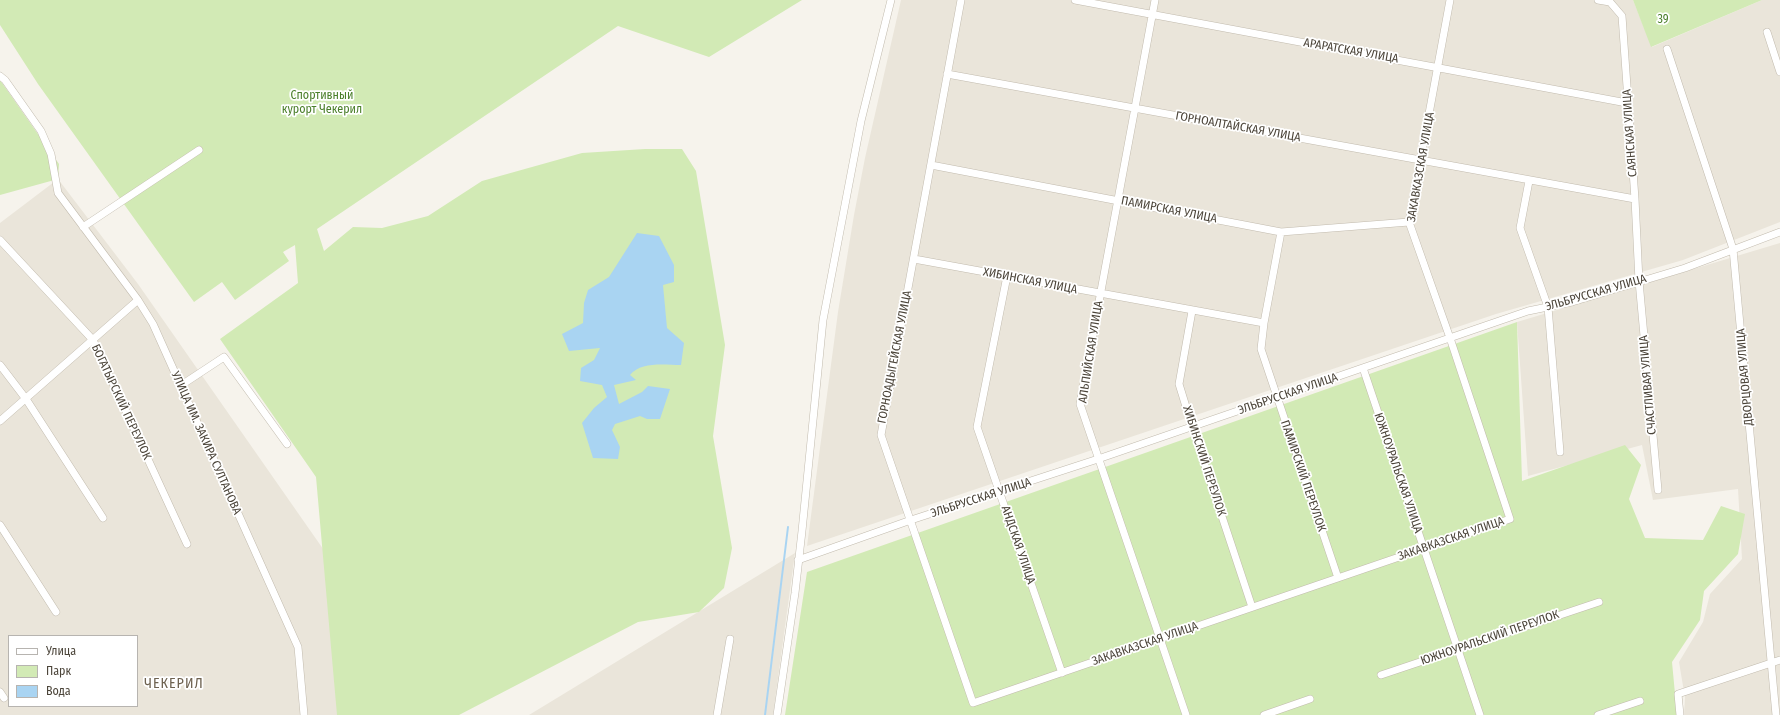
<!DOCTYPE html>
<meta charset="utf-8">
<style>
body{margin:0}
#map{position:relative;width:1780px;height:715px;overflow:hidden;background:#f6f3ec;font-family:"Fira Sans Condensed",sans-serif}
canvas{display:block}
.legend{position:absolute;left:8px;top:635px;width:130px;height:72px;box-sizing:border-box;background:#fff;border:1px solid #b7b4b0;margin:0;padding:5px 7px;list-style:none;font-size:12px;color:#4b4439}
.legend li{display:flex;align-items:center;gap:8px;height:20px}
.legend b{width:20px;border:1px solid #b7b4b0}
</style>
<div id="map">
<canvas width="1780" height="715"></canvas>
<ul class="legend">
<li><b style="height:5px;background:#fff"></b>Улица</li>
<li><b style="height:11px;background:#d2eab5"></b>Парк</li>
<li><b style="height:11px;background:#a9d4f2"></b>Вода</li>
</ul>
</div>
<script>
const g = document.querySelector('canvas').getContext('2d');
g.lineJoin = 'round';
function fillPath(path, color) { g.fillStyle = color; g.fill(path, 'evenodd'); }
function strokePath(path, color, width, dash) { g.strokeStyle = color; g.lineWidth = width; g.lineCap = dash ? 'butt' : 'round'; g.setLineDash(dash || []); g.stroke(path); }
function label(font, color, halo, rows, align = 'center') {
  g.font = font + ' "Fira Sans Condensed",sans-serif'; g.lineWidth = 3.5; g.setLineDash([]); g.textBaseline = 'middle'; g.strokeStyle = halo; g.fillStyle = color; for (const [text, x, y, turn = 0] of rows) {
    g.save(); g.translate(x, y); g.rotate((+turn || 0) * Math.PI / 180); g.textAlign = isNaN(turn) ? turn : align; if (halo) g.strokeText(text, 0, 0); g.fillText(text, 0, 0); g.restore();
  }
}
fillPath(new Path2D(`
 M901 0H1633L1652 47 1762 0H1780V222L1683 260 1496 314 807 546 838 312 854 215 865 158Z
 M58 179 138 284 335 566 345 715H0V223ZM9 636H137V706H9Z
 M1780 243V715H1684L1685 698 1679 662 1703 622 1710 594 1742 559 1738 489 1653 500 1642 445 1528 476 1517 322Z
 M795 553 773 715H529Z`), '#eae5da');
fillPath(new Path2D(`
 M0 0H802L709 57 618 26 317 229 324 251 353 227 382 228 428 216 482 181 582 153 645 149H682L696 171 725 345 713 436 732 548 724 588 699 612 638 622 459 715H337L316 477 220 339 298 283 295 245 283 252 289 261 235 300 222 282 194 302 38 84 0 25Z
 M1633 0H1762L1651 47Z
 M0 80 59 164 58 179 0 195Z
 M1517 322 1522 481 1625 445 1641 465 1629 499 1645 538 1703 540 1721 506 1745 514 1738 554 1704 591 1700 620 1672 662 1677 715H785L807 572Z`), '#d2eab5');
fillPath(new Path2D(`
 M637 233 659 236 674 265V282L663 285 667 328 684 343 681 365C665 365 641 361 630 375L636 380 614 385 619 404 642 392 648 386 670 389 660 419H647L640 416 615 424 612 430 620 447 618 459 593 458 582 423 594 408 607 397 602 385 580 381 581 368 594 360 600 348 569 351 562 334 583 323 584 303 588 290 609 277Z`), '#a9d4f2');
strokePath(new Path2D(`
 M765 715 788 527`), '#a9d4f2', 2);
const minor = new Path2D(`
 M961 0 881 435 973 703 1510 519 1450 338 1409 222 1450 0
 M1075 0 1627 103
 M1155 0 1080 404 1186 715
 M1598 0 1610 2 1622 16 1635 199 1639 281 1658 490
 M1767 32 1780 72
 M1667 49 1733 249 1776 715
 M947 74 1635 199
 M0 76 5 80 41 131 51 154 58 193 138 300 153 324 298 647 304 715
 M931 165 1281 232 1409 222
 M1529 181 1520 228 1548 307 1560 452
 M83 227 199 150
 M1281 232 1264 323 1261 349 1338 578
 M0 240 93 340 187 544
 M914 259 1264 323
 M1007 276 977 427 1062 673
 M1192 311 1179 384 1192 426 1252 607
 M0 365 26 399 103 518
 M1363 368 1480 715
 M180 386 224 357 287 444
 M0 421 138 300
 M0 525 56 612
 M798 560 911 520 1098 459 1528 311 1572 302 1685 268 1780 232
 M1381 675 1599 602
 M0 692 4 698
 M717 715 730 639
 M777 715 795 593 802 531 823 320 861 121 891 0
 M1264 715 1310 699
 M1598 715 1640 701
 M1680 715 1678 694 1780 660`);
strokePath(minor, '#c2bbae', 8);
strokePath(minor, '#fff', 7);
label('12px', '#4a7f2a', '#fff', [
 ["39",1663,20],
 ["Спортивный",322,96],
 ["курорт Чекерил",322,110]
]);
label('12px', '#4b4439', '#fff', [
 ["АРАРАТСКАЯ УЛИЦА",1351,51,10],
 ["ГОРНОАЛТАЙСКАЯ УЛИЦА",1238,127,10],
 ["САЯНСКАЯ УЛИЦА",1630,133,-94],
 ["ЗАКАВКАЗСКАЯ УЛИЦА",1421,167,-80],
 ["ПАМИРСКАЯ УЛИЦА",1169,210,11],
 ["ХИБИНСКАЯ УЛИЦА",1030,281,11],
 ["ЭЛЬБРУССКАЯ УЛИЦА",1596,293,-16],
 ["АЛЬПИЙСКАЯ УЛИЦА",1091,352,-81],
 ["ГОРНОАДЫГЕЙСКАЯ УЛИЦА",895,357,-79],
 ["ДВОРЦОВАЯ УЛИЦА",1745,377,-95],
 ["СЧАСТЛИВАЯ УЛИЦА",1648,385,-95],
 ["ЭЛЬБРУССКАЯ УЛИЦА",1288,394,-19],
 ["БОГАТЫРСКИЙ ПЕРЕУЛОК",121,402,65],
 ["УЛИЦА ИМ. ЗАКИРА СУЛТАНОВА",206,443,66],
 ["ХИБИНСКИЙ ПЕРЕУЛОК",1204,461,72],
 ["ЮЖНОУРАЛЬСКАЯ УЛИЦА",1398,473,71],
 ["ПАМИРСКИЙ ПЕРЕУЛОК",1303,476,71],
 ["ЭЛЬБРУССКАЯ УЛИЦА",981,498,-18],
 ["ЗАКАВКАЗСКАЯ УЛИЦА",1451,539,-19],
 ["АНДСКАЯ УЛИЦА",1018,545,71],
 ["ЮЖНОУРАЛЬСКИЙ ПЕРЕУЛОК",1490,638,-19],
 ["ЗАКАВКАЗСКАЯ УЛИЦА",1145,644,-19]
]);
g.letterSpacing = '1px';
label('14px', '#6e6250', '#fff', [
 ["ЧЕКЕРИЛ",174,684]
]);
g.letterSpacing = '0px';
</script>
